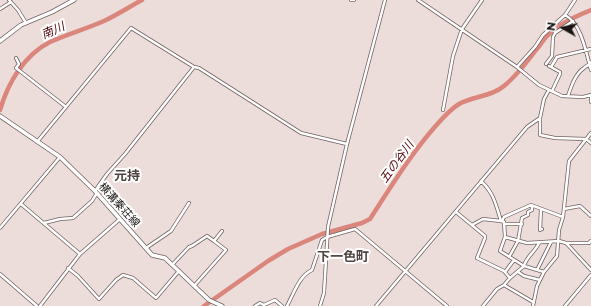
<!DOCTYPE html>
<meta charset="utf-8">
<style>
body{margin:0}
#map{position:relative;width:591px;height:306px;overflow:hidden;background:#ecdddb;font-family:Montserrat,sans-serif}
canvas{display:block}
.north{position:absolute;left:543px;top:8px;width:40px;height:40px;-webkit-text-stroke:3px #fff;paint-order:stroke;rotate:278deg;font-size:11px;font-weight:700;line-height:16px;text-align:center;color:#1a1514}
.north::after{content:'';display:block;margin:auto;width:14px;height:18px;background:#1a1514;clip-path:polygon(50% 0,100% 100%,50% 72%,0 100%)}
</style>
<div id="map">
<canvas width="591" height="306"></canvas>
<div class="north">N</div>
</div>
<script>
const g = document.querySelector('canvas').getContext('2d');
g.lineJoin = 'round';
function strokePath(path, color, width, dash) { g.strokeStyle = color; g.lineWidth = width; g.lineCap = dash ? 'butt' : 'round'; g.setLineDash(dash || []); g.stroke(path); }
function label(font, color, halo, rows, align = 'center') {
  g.font = font + ' Montserrat,"Noto Sans JP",sans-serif'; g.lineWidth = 4; g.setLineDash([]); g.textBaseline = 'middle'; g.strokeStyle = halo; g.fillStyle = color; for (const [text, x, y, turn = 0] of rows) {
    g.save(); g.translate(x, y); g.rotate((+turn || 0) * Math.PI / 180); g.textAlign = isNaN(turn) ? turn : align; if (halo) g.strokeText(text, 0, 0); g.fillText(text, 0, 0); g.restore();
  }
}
strokePath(new Path2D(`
 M0 110C8 83 24 55 50 42 67 34 86 29 104 21 117 15 129 7 142 0
 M204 306 268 261 288 249 322 234 362 223 370 219C390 188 409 157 433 129 441 120 449 110 459 104 473 96 491 97 504 86 515 77 527 62 536 50 540 46 543 40 547 36 558 24 576 16 591 10`), '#da867c', 4.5);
const minor = new Path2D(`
 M9 0 18 10 26 23
 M351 0H354
 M418 0 517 67 539 85 562 96 583 97 591 95
 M0 9 11 2
 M565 15C582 24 586 53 591 70
 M16 58 19 64 16 68 66 107
 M546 64 552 56 553 37 555 33 573 21
 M549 66 560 72V74L552 91
 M517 67 535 47 543 35 565 15 575 0
 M551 67 557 57 591 49
 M591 95V102
 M568 96C571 87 575 74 584 68 587 65 589 66 591 62
 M443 110 453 56 462 29 482 0
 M540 118V135L555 138 586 139
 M586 139 591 143
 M37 142 131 28 194 67 199 68 301 133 347 144
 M481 181C494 193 496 205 501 221L504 222 505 237 500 251 524 266C526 257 535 252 539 243
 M95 191 107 174 125 154 194 67
 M21 204 80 254
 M541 209 540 230 542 229
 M564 209 580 206 591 216
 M456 212 485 236V238L477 258 504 271 510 278 504 285 497 289 483 306
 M502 221 504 217 531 205 563 217
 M44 223 60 219 73 218 92 201 97 193
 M505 224H522
 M472 225 483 219 501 221
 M0 228 60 157
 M505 237 527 243 559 241 566 243H589L591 241
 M566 243 591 270
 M146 248 171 231 189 203
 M509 257 518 241 522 218 528 215V212L532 210V206
 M172 265 189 247 192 246 207 236 214 241
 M68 268 78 276 99 299 116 280 123 275 133 278 156 298 179 271
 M537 270 551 242
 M505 272 514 260
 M518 272 524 276 540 280
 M0 274 37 306
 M510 278 524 266 544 272
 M504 285 533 302
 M194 286 226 250 214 241 222 231
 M40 306 80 254 120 219
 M255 306 260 303 264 305 275 300 282 306
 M287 306C294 293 299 276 312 270L322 240 327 237 355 229 447 306
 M320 306 324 293 328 227 347 144 385 0
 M376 306 527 127 540 118 544 99 549 90
 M533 306 537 286 544 272 557 256 559 230 563 217 569 161 591 133
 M565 306 591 275`);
const major = new Path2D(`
 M0 41 21 25 52 12 74 0
 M0 116 60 157 95 191 152 255 165 258 209 300 222 306`);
strokePath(minor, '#706261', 4);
strokePath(major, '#706261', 5);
strokePath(minor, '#fff', 2.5);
strokePath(major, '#fff', 3.5);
label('11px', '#1a1514', '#fff', [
 ["横溝秦荘線",119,205,48]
]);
label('italic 12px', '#530607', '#fff', [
 ["南川",53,31,-24],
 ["五の谷川",397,162,-54]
]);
label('bold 13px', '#4f4241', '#fff', [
 ["元持",127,176],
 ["下一色町",343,257]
]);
</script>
